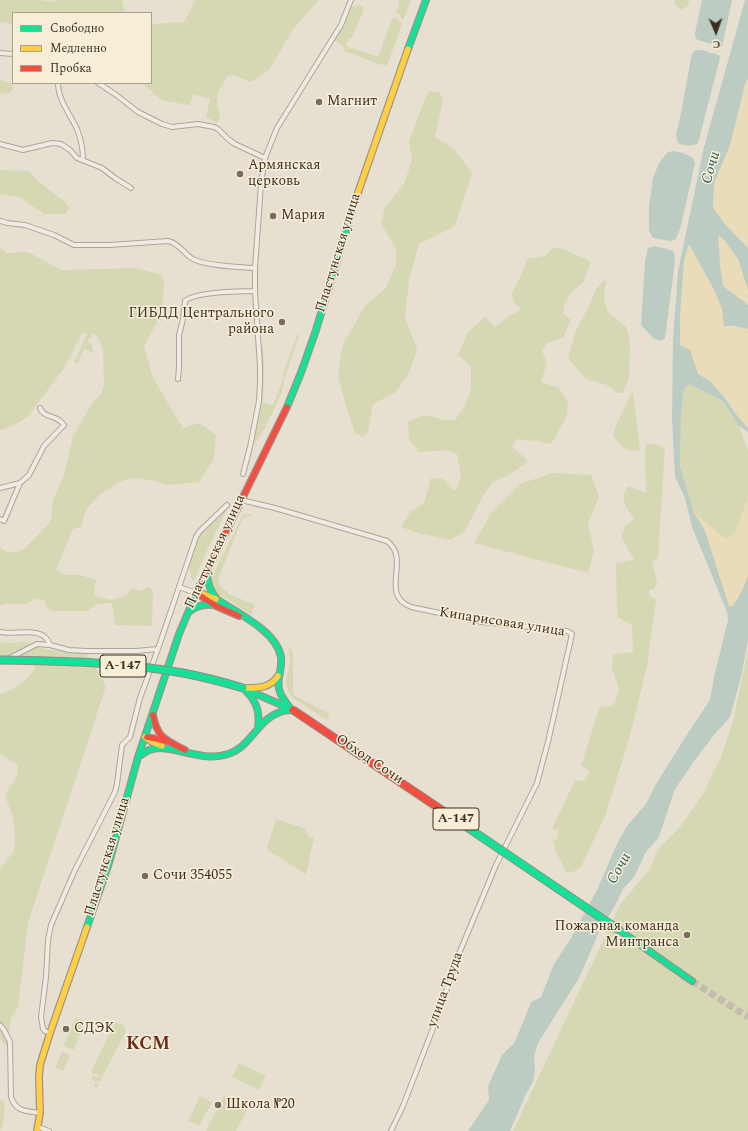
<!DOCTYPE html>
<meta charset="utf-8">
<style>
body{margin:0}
#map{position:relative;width:748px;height:1131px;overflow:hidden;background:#e7e0d1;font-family:Spectral,serif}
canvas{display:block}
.legend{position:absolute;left:12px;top:12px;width:140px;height:72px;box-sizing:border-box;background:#f7eed8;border:1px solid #ada18e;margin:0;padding:5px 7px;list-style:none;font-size:12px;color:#3d2e20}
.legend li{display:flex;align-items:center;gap:8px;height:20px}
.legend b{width:20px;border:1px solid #ada18e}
.north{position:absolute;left:696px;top:12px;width:40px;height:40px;-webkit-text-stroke:3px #f7eed8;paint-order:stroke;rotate:178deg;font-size:11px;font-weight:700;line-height:16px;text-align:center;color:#3d2e20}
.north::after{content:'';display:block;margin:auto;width:14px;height:18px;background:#3d2e20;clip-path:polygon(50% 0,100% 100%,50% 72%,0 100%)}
</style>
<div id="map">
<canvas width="748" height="1131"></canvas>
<ul class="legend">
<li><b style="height:5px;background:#16e098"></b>Свободно</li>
<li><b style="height:5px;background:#ffcf43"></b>Медленно</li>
<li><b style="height:5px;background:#f24e42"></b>Пробка</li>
</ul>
<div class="north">С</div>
</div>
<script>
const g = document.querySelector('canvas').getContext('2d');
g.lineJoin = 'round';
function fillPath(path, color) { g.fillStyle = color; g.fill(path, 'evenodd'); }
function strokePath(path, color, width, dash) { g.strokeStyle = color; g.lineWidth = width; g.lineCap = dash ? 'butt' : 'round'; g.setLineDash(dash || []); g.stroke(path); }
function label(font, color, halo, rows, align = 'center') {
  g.font = font + ' Spectral,serif'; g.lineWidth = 3; g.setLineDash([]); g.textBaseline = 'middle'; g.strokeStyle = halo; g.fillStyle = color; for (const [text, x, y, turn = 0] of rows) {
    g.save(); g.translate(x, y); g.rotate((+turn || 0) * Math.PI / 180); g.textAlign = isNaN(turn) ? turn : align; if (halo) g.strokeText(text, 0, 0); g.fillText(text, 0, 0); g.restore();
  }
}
fillPath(new Path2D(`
 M0 0H40L55 2 57 0H122L125 13H13V24L0 22Z
 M196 0H319L294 28 269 70 251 82 234 75 227 77C223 84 217 91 217 99 216 108 224 116 217 123L206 117 210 99 193 94 190 105H188L161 100 142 83H151V24L184 22Z
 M399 0H411L403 21 396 11V9H398L400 5 398 4Z
 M675 0H689L688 6 681 10 675 5Z
 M360 5 363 7V12L351 39H348L346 46 378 57 392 19 395 17 402 24 387 66 382 64 381 65 344 51 345 48 334 40 343 24 349 8 353 6Z
 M0 80 11 83 13 88 10 93 0 94Z
 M429 91 439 92 443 99 435 137 455 150 472 173 455 226 419 244 409 280 405 317 417 350 408 375 395 393 373 404 368 432 363 437 355 433 347 410 338 376 342 347 350 332 365 306 385 289 396 265V248L381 224 385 207 404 184 412 160 409 142 424 101Z
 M0 170 29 171 38 181 65 202 69 208 66 214H44L19 197 0 194Z
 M358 209 352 224 317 340 302 382 285 419 282 431 285 418 301 381 316 340 351 224Z
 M554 247 566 250 591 262 583 283 572 291 565 302 563 314 571 320 563 338 547 343 542 351 547 362 541 382 559 388 568 402 567 416 551 444 537 441 517 439 512 447 525 458 528 462 509 475 493 482 484 494 465 531 451 540 421 534 401 527 410 512 424 503 431 478 443 479 455 491 461 477 457 454 448 450 419 452 409 439 408 422 424 415 445 420H455L466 404 471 389V366L458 355 468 332 485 317 495 327 508 317 521 310 515 304 511 294 520 278 527 259 545 256Z
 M0 248 7 253 28 252 61 270 135 268 162 275 164 281 162 313 144 346 153 378 183 428 199 423 216 435 214 459 199 482 167 485 150 480 136 478 124 480 100 494 86 510 81 527 73 529 56 570 66 575H80L96 580 94 596 112 600 125 596 133 588 141 591 147 587 152 589 153 591 152 626 115 625 112 603 96 604 88 611H52L47 608 45 601C32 597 36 600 26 604H5L0 606V547L7 552H17L24 549 51 521 53 500 64 476 73 436 93 402 101 394 104 385 103 351 99 339 94 334H91L93 339 90 337 88 342 91 344 94 353 84 349 78 364 73 362 79 352 87 333H82L64 368 29 415C21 422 10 428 0 430Z
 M606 279 604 299 608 312 626 327 628 333 630 348 629 377 623 393H618L607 385 586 379 568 358 576 330 589 306 597 287Z
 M298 333 299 336 285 378 281 394 265 428 252 448 262 384V365L261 347H263L264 365 263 403 273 405 284 377 282 376Z
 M689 384 724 401 739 426 748 451V497L736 531 727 539 719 534 694 512 680 466 681 415 684 389Z
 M632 392 633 393 640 450C639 450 633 451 632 451 624 450 617 442 613 435L616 425Z
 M646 444H652L665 447 658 558 652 561 657 583 654 589 649 590V595L656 600 647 666 630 736 605 816 581 867 575 871 568 873 566 871 556 852 553 840 557 839 559 831 552 829 575 780 585 781 590 771 581 766 600 706 609 707 615 703 619 689 612 669 613 654 633 652 632 625 617 617 616 563 634 560 621 537 625 527 634 519C626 507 619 500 628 486L646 493 645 452Z
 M553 473 591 475 599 497 588 523 594 551 588 573 474 543 492 512 520 484Z
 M227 509 205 555 193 583 188 565 198 537 203 531Z
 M252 514V515L244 518 241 522 218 579C219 585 221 589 228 591L227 593 255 605 251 615 228 599 215 592 211 585 212 576 243 515Z
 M0 642 9 643 25 642 44 649 68 652 86 651 106 686 28 923 18 1007 11 1018 7 1046 4 1044 0 1038V869L14 851 15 837 13 817 5 796 17 776 18 765 1 754H0V694L9 691 24 682 35 669 33 664 0 665Z
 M288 646 293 652V695L330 714 327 720 293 698 288 691 286 680 290 661Z
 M748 650V1131H513L620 905 649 870 660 847 680 827 703 794 721 757 733 722Z
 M276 819 306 829 309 837 314 838 306 875 292 865 269 851 267 848Z
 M75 1018 85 1021 74 1050 64 1046Z
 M115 1022 124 1025 126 1031 96 1089 94 1086 96 1083 98 1084 99 1080 97 1082 91 1079 93 1075 99 1078 100 1077 91 1072Z
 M62 1052 70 1055 63 1071 55 1068Z
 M239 1063 266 1076 259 1090 232 1077Z
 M200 1096 212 1102 199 1126 188 1121Z
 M224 1096 248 1108 236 1131H206Z
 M0 1100 5 1101 3 1125 0 1131Z`), '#d6d7b3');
fillPath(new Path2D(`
 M748 79V248L724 223 713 207 714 183 730 145 745 84Z
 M718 234 725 241 738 259 748 290V305L723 286 720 264Z
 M689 244 715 292 722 309 724 326H735L748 329V428L739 418 724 397 710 381 698 374 694 364 680 345V316L684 261Z
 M748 497V575L743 589 733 606H729L694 512 719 534 727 539 736 531Z`), '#eadcb9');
fillPath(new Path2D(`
 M702 0H732L722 47 701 41 696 39 695 33Z
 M745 0H748V79L745 84 730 145 714 183 713 207 724 223 748 248V290L738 259 725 241 718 235 720 264 723 286 748 305V329L735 326H724L722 309 715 292 689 244 684 261 680 316V345L690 350 698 374 710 381 724 397 739 418 748 428V432L739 426 723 401 689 384 684 389 681 415 680 466 694 512 705 531 729 606H733L743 589 748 575V641L741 677 730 717 714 735 695 760 675 789 659 837 646 852 634 877 623 889 615 906 600 930 579 978 538 1043 534 1056 535 1069 533 1082 526 1094 510 1131H468L489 1100 488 1086 502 1055 515 1042 531 1002 541 997 554 964 571 938 597 890 616 846 627 826 646 804 656 784 688 733 710 700 714 677 728 620 727 612 692 527 685 498 675 477 672 418 673 340 678 271 704 147Z
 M696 50H702L719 55 720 58 698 143C692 147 684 146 678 143L676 135 680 118 692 53Z
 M674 151 686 154 693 158 695 163 681 226 676 239 670 241 653 238 649 231V206L653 178 659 163 668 152Z
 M654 246 668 249 674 252 675 261 665 338 661 341 654 339 641 325 645 261 648 248Z`), '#bcccc2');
strokePath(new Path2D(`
 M692 981 748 1017`), '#c5bcae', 7, [7, 3.5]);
const street = new Path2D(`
 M0 53 13 54
 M58 83C58 100 70 114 77 129 81 139 83 150 83 160
 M98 83 115 94 138 112 162 124 172 127 198 124 214 127 218 129 228 139 235 144 265 158
 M0 144 23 150 52 143 61 144 70 150 77 158 102 168 115 178 131 188
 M1 221 7 223 25 225 54 235 74 245H109L168 241C179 243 184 254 193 259 206 266 239 267 255 268
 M178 379 179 368V335L183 319 185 301C194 292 240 291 255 291
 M243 474 250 447 259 401 260 383V366L255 291V268L261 184 265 158 277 128 341 25 351 0
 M0 488 20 483 29 475 44 446 64 425C57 414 44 419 40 408
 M241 500 275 508 387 541C412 560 378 594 411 607L482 622 567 631 572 634 548 742 537 783 496 865 484 894 458 956 437 1018 403 1106 391 1131
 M0 519 4 521 20 483
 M179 587 196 593
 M0 632C12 635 35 628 45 637 47 639 49 642 50 645L69 650 86 651H136L158 649
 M8 659 37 644 50 645
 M0 1025 4 1030 10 1042 11 1097C16 1112 26 1111 40 1113
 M50 1033 45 1031 43 1029 41 1017 46 977 48 940 51 925 75 870 115 792 117 784 122 745 130 737 140 698 158 649 196 537 200 531 227 505
 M38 1127 49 1131`);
const fast = new Path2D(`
 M408 49 426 0
 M287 407 302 370 316 330 354 204
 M207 572C207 583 210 592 218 600 238 613 277 632 281 657 282 664 280 671 279 678 276 691 284 700 291 709
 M188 613C195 606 203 604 213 605
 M243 688 293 710
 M246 691C257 702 260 712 258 728
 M138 757 149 750 157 748C181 748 204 762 228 754 251 747 257 720 280 712 284 710 288 710 292 710
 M87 927 109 863 138 757 179 634 198 589
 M619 930 692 981`);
const slow = new Path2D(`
 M354 204 408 49
 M197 593 203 594 216 599
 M246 688C259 688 270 688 278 676
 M145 737 152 742 162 746
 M37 1131 40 1113 39 1077 40 1065 50 1033 87 927`);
const jam = new Path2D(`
 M198 589 287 407
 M196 593 216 606 239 616
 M153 715C157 738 166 740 185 750
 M147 737 166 741`);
strokePath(street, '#ada599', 6);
strokePath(fast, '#9c958a', 8);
strokePath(slow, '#9c958a', 8);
strokePath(jam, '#9c958a', 8);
strokePath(street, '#efebe3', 4);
strokePath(fast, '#16e098', 5.5);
strokePath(slow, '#ffcf43', 5.5);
strokePath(jam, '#f24e42', 5.5);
const fastBridge = new Path2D(`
 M0 660C61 661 123 662 183 673 204 677 223 682 243 688
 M461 823 619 930`);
const jamBridge = new Path2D(`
 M293 710 461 823`);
strokePath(fastBridge, '#928b80', 9, []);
strokePath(jamBridge, '#928b80', 9, []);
strokePath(fastBridge, '#16e098', 7);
strokePath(jamBridge, '#f24e42', 7);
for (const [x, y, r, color] of [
 [319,102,4,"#786c5e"],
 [240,174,4,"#786c5e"],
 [273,216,4,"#786c5e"],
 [282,322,4,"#786c5e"],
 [145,876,4,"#786c5e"],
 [687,935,4,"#786c5e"],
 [66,1029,4,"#786c5e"],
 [218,1105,4,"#786c5e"]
]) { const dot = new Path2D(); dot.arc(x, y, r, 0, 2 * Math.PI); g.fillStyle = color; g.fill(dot); strokePath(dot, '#f7eed8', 1.5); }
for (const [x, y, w] of [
 [123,666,46],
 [456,819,46]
]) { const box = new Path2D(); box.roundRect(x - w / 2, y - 11, w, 22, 3); g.fillStyle = '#f7eed8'; g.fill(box); strokePath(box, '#3d2e20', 1); }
label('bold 13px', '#3d2e20', null, [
 ["А-147",123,666],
 ["А-147",456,819]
]);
label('14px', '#3d2e20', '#f7eed8', [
 ["Магнит",327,102],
 ["Армянская",248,166],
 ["церковь",248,182],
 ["Мария",281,216],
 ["ГИБДД Центрального",274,314,"right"],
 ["района",274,330,"right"],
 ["Сочи 354055",153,876],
 ["Пожарная команда",679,927,"right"],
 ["Минтранса",679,943,"right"],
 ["СДЭК",74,1029],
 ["Школа №20",226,1105]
], 'left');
label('14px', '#3d2e20', '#f7eed8', [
 ["Пластунская улица",339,253,-73],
 ["Пластунская улица",216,552,-65],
 ["Кипарисовая улица",502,623,9],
 ["Обход Сочи",369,760,34],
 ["Пластунская улица",108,857,-73],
 ["улица Труда",446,990,-70]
]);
label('italic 15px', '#2f5d5a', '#f7eed8', [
 ["Сочи",712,168,-74],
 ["Сочи",620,869,-61]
]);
label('bold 18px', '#6b2e1e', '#f7eed8', [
 ["КСМ",148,1045]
]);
</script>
